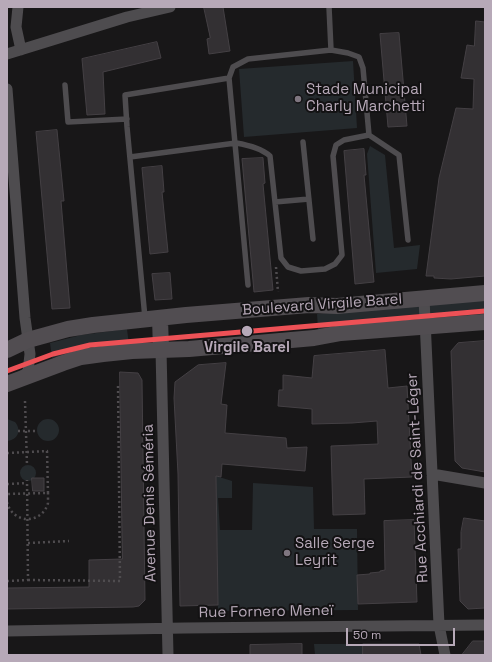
<!DOCTYPE html>
<meta charset="utf-8">
<style>
body{margin:0}
#map{position:relative;width:492px;height:662px;overflow:hidden;background:#181718;font-family:"Space Grotesk",sans-serif}
canvas{display:block}
.frame{position:absolute;inset:0;border:8px solid #b7a9b8;pointer-events:none}
.scale{position:absolute;left:346px;top:628px;width:109px;height:18px;box-sizing:border-box;border:2px solid #b7a9b8;border-top:0;padding-left:5px;font-size:12px;line-height:14px;white-space:nowrap;color:#b7a9b8;-webkit-text-stroke:3px #131213;paint-order:stroke}
</style>
<div id="map">
<canvas width="492" height="662"></canvas>
<div class="frame"></div>
<div class="scale">50 m</div>
</div>
<script>
const g = document.querySelector('canvas').getContext('2d');
g.lineJoin = 'round';
function fillPath(path, color) { g.fillStyle = color; g.fill(path, 'evenodd'); }
function strokePath(path, color, width, dash) { g.strokeStyle = color; g.lineWidth = width; g.lineCap = dash ? 'butt' : 'round'; g.setLineDash(dash || []); g.stroke(path); }
function label(font, color, halo, rows, align = 'center') {
  g.font = font + ' "Space Grotesk",sans-serif'; g.lineWidth = 4; g.setLineDash([]); g.textBaseline = 'middle'; g.strokeStyle = halo; g.fillStyle = color; for (const [text, x, y, turn = 0] of rows) {
    g.save(); g.translate(x, y); g.rotate((+turn || 0) * Math.PI / 180); g.textAlign = isNaN(turn) ? turn : align; if (halo) g.strokeText(text, 0, 0); g.fillText(text, 0, 0); g.restore();
  }
}
fillPath(new Path2D(`
 M353 61 357 128 244 137 239 69Z
 M370 146 385 155 394 248 420 245 417 269 376 273 367 154Z
 M485 300V315L318 329 317 314Z
 M127 329 129 345 72 353 52 358 50 343 81 335Z
 M37 430a11 11 0 1 1 22 0a11 11 0 1 1-22 0Z
 M7 419 15 422C22 430 18 440 7 441Z
 M20 473a8 8 0 1 1 16 0a8 8 0 1 1-16 0Z
 M216 476 232 481V498H218L220 530H252L253 483 313 487 314 529H357L358 610 218 611Z
 M314 644H363V655H315Z`), '#252a2d');
const building = new Path2D(`
 M204 7H223L230 51 209 54 207 39 210 38Z
 M476 21 485 22V276L451 279 434 278V276H426L439 178 456 108 473 109 474 79 461 78 467 45 474 46Z
 M399 33 407 126 388 127 380 34Z
 M157 42 161 58 103 72 105 114 87 115 82 59Z
 M57 130 64 201H61L70 308 52 309 36 132Z
 M364 149 366 175H364L374 282 355 284 344 151Z
 M263 158 265 183 263 184 273 290 254 292 242 159Z
 M162 166 164 192H162L168 252 150 254 142 168Z
 M170 273 172 299 155 300 152 274Z
 M485 341V472L462 468 455 461 451 351 458 343Z
 M385 350 388 388 407 386 412 477 364 479 365 514 333 515 331 446 378 444 377 421 352 423 312 424V409L278 406 279 390H283V375L312 378 314 356Z
 M226 363 221 404 227 405 225 433 286 438 287 448 307 447 305 471 222 464 221 477 216 476 218 605 180 606 178 474 174 398 175 382 198 365Z
 M120 372 138 373 142 380 145 600 139 606 133 607 7 609V588L89 587V560L122 559Z
 M32 478H44V491H33Z
 M464 518 485 521V608L468 609 460 601 458 549H461V532Z
 M414 520 417 602 358 604 357 575 370 574V573L380 572V571L385 570 384 521Z
 M473 641H485V655H462Z
 M302 644V655H250V645Z
 M363 644H419L421 655H363Z`);
fillPath(building, '#333033');
strokePath(building, '#444044', 1);
strokePath(new Path2D(`
 M276 267 278 292
 M25 401 27 465
 M18 431H37
 M7 453 47 451 48 493 7 494
 M7 484 27 483
 M7 502C12 524 42 525 48 503 48 500 48 496 48 493
 M28 543 69 541
 M28 580 120 581 118 384
 M7 581 28 580 27 480`), '#4f4c4f', 2.5, [2, 3]);
strokePath(new Path2D(`
 M331 50 348 53 359 57 363 68 369 135
 M229 78 248 285
 M65 85 68 122 127 119
 M303 142 313 239
 M130 157 236 143C248 145 261 148 270 156L281 258 288 267 301 271 325 269 335 264 342 255 333 156 336 145 344 140 369 135 399 155 408 240
 M275 202 309 199
 M145 318 127 127 125 95 229 78 233 67 248 59 331 50 329 7`), '#4e4c4f', 5.5);
strokePath(new Path2D(`
 M18 7 16 27 21 50
 M7 54 127 17 170 7
 M7 89 25 318 30 354 28 372 21 377
 M424 298 439 625 445 655
 M161 350 168 655
 M432 474 485 483
 M7 631 185 628 485 625`), '#4e4c4f', 11);
strokePath(new Path2D(`
 M160 318 161 350
 M7 350 28 340 68 329 93 325 186 315 309 305 337 306 485 293
 M7 384 63 363 81 357 103 354 132 351 189 349 314 338 341 333 485 322`), '#514d51', 16);
strokePath(new Path2D(`
 M7 371 53 354 90 345 485 311`), '#ed5156', 5);
for (const [x, y, r, color] of [
 [298,99,4,"#7f7680"],
 [247,331,6,"#b7a9b8"],
 [287,553,4,"#7f7680"]
]) { const dot = new Path2D(); dot.arc(x, y, r, 0, 2 * Math.PI); g.fillStyle = color; g.fill(dot); strokePath(dot, '#131213', 1.5); }
label('15px', '#b7a9b8', '#131213', [
 ["Stade Municipal",306,90],
 ["Charly Marchetti",306,107],
 ["Salle Serge",295,544],
 ["Leyrit",295,561]
], 'left');
label('15px', '#b7a9b8', '#131213', [
 ["Boulevard Virgile Barel",322,305,-4],
 ["Rue Acchiardi de Saint-Léger",418,478,-93],
 ["Avenue Denis Séméria",150,503,-91],
 ["Rue Fornero Meneï",266,612,-1]
]);
label('bold 15px', '#b7a9b8', '#131213', [
 ["Virgile Barel",247,348]
]);
</script>
